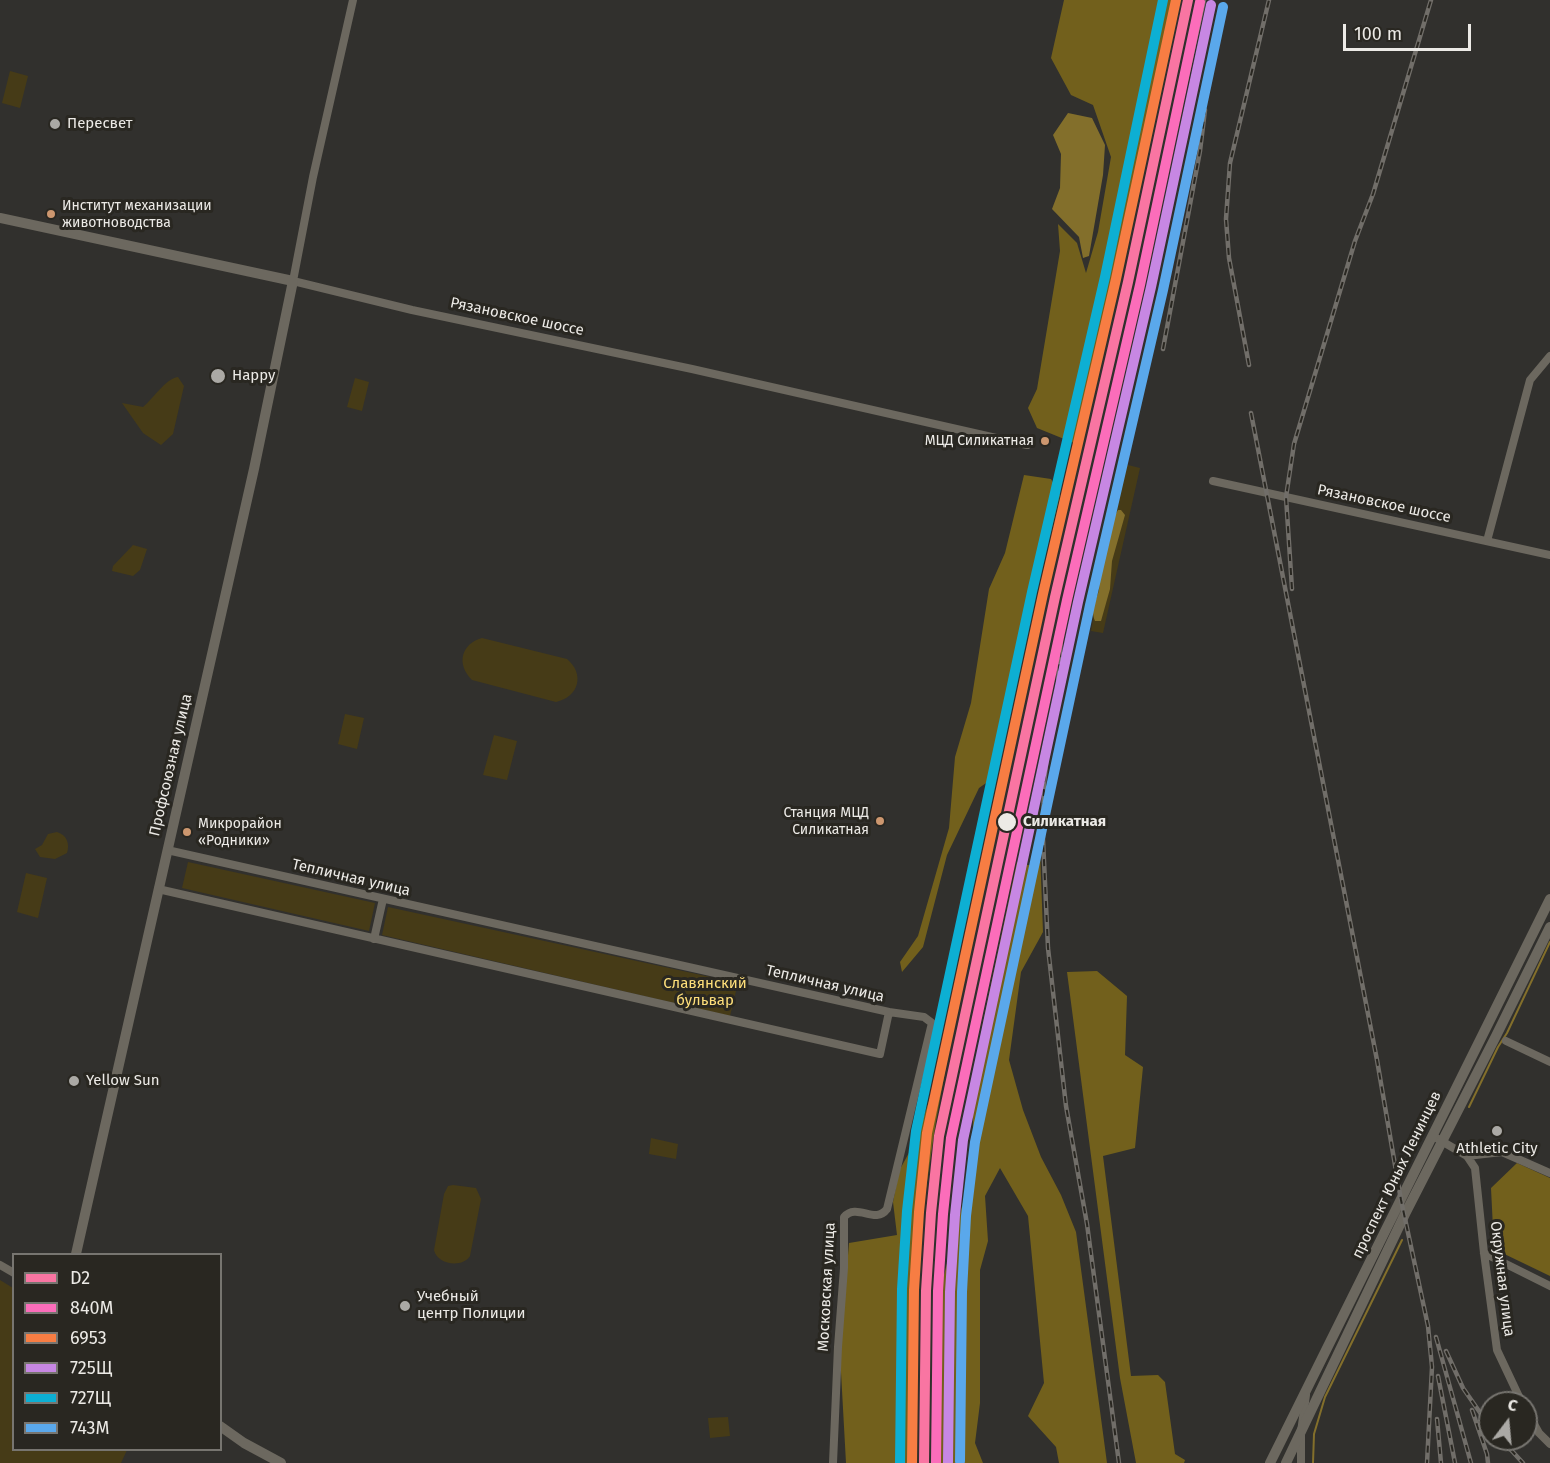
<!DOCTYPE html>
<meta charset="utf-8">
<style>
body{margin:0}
#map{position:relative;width:1550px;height:1463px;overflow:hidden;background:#31302d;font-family:"Fira Sans",sans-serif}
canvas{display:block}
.legend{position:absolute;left:12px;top:1253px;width:210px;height:198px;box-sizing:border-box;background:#292721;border:2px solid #777570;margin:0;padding:8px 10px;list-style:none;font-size:18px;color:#eceae6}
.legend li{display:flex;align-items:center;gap:12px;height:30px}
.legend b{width:30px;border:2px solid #777570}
.north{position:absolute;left:1478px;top:1391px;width:60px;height:60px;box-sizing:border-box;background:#292721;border:2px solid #777570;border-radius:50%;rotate:16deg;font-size:16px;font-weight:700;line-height:24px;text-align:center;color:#eceae6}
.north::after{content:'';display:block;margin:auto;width:21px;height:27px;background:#aba9a5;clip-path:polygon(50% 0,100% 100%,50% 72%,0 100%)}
.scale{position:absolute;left:1343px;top:24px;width:128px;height:27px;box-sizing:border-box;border:3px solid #eceae6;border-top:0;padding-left:8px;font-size:18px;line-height:21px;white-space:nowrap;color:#eceae6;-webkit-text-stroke:4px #292721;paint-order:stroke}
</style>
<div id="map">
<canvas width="1550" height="1463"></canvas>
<ul class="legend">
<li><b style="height:8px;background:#f975a2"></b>D2</li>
<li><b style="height:8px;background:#fb6dba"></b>840М</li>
<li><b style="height:8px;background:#f77d43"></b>6953</li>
<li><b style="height:8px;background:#c787e3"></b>725Щ</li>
<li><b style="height:8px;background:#0dafd3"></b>727Щ</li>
<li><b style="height:8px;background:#5aa8eb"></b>743М</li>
</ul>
<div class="north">С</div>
<div class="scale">100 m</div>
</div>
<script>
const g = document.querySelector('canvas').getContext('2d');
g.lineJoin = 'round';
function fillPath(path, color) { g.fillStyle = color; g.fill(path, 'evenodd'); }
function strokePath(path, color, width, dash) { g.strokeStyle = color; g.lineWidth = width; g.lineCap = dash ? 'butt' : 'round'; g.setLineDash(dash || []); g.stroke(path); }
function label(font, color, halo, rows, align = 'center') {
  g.font = font + ' "Fira Sans",sans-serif'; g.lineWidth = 6; g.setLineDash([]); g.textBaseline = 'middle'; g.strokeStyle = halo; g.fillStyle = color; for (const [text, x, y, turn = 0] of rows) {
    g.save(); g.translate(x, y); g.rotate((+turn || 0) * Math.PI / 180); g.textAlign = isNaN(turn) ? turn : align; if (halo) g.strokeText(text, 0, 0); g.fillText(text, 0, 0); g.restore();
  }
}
fillPath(new Path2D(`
 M10 71 28 76 20 108 2 103Z
 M178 377 184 386 173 434 161 445 143 433 122 403 143 407C154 398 165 379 178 377Z
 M355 378 369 382 362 411 347 407Z
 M1124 464 1140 468 1103 633 1091 631 1116 485Z
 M133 545 147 549 140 570 133 576 112 571 113 566Z
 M482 638 567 659C585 674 579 697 556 702L472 680C456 664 461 644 482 638Z
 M345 714 364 718 357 749 338 744Z
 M494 735 517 741 507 780 483 775Z
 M57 832C67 835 70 844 67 853L55 859 40 857 35 849 42 845 48 834Z
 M188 862 375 903 369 931 182 888Z
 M26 873 47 878 38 918 17 912Z
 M388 907 738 983 730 1016 382 935Z
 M651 1138 678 1144 676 1159 649 1154Z
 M453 1185 476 1188 481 1199 470 1256C463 1268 437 1265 434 1250L444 1194 448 1186Z
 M0 1280 13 1288 14 1450H127L121 1463H0Z
 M728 1417 730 1436 710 1438 708 1418Z`), '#463b17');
fillPath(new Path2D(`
 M1064 0H1175L1081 436 1074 443 1037 428 1028 408 1037 389 1060 251 1058 224 1077 243 1086 273 1098 232 1111 157 1093 105 1071 95 1051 58Z
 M1024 475 1051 479 1060 495 989 781 979 788 947 855 923 947 902 972 900 962 918 936 949 828 955 757 971 703 989 589 1005 553Z
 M1040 850 1043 932 1021 972 1009 1060 1023 1110 1041 1157 1061 1195 1076 1232 1107 1463H1059L1056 1447 1028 1416 1044 1383 1028 1216 1000 1168 985 1196 988 1241 980 1270V1403L975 1443 983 1463H941L938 1409 939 1294 973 1164V1098L983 1023 1017 862 1032 866Z
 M1097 971 1127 996 1125 1055 1143 1067 1135 1148 1103 1156 1131 1376 1158 1375 1165 1382 1175 1454 1185 1460 1184 1463H1136L1120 1378 1067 972Z
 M947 1024 953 1028 936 1121 919 1236 911 1376 915 1463H846L840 1354 849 1243 897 1235 893 1202 899 1171 916 1140 932 1092Z
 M1517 1163 1550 1178V1276L1494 1249 1491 1188Z`), '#72601c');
fillPath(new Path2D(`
 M1068 113 1092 118 1105 145 1103 175 1089 256 1083 258 1079 237 1052 209 1060 188 1061 154 1053 135Z
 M1118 510H1121L1125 515 1112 561 1110 589 1101 621H1095C1090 608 1096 602 1099 590 1100 585 1098 578 1098 572 1101 549 1106 529 1118 510Z`), '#836f2b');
strokePath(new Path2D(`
 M1469 1107 1498 1047 1507 1033 1550 942
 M1313 1463 1314 1434 1325 1397 1402 1240`), '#836f2b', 2);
strokePath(new Path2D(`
 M353 0 313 177 293 281 412 310 692 369 1027 445
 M1213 481 1550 555
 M1487 541 1530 380 1550 356
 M158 889 880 1054 889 1012 167 850
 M374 939 383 899
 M1506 1041 1550 1062
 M1433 1136 1467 1156 1475 1168 1484 1253 1497 1350 1522 1403
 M1467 1156 1502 1152 1550 1173
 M1484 1253 1550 1286
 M0 1265 14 1273
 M1526 1410 1539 1433 1550 1444
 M833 1463 838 1347 844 1268V1217C857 1202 875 1225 887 1209L932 1023 924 1017 889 1012
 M1301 1463V1432L1306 1395`), '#6c685f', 8);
strokePath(new Path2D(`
 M0 218 293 281 254 469 76 1254
 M220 1426 244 1443 281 1463
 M1270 1463 1550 899
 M1286 1463 1405 1214 1496 1036 1550 927`), '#6c685f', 10);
const rail = new Path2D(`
 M1163 349 1200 151 1205 110
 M1249 365 1229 258 1226 219 1230 163 1269 0
 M1251 413 1377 1060 1401 1200 1428 1326 1432 1367 1427 1463
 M1292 589 1286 497 1294 444 1355 241 1373 194 1431 0
 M1436 1337 1471 1463
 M1446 1351 1463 1388 1490 1427
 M1438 1376 1455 1463
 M1472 1410 1487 1454 1488 1463
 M1437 1419 1441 1463
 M1501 1439 1523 1463
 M1119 1463 1087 1224 1066 1106 1048 948 1043 839 1044 783 1050 729 1058 685 1061 636 1204 0`);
strokePath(rail, '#716e69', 4.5);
strokePath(rail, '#292721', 2, [7]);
strokePath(new Path2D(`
 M924 1463 926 1291 931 1213 939 1136 1055 597 1128 282 1188 0`), '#f975a2', 10);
strokePath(new Path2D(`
 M936 1462 938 1291 943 1214 951 1138 1067 600 1140 285 1200 2`), '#fb6dba', 10);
strokePath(new Path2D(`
 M912 1463 914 1290 919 1212 927 1133 1043 594 1116 279 1176 0`), '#f77d43', 10);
strokePath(new Path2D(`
 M948 1462 950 1292 955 1215 963 1140 1078 602 1151 287 1211 5`), '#c787e3', 10);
strokePath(new Path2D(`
 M900 1463 902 1289 907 1211 916 1131 1032 592 1105 277 1163 0`), '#0dafd3', 10);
strokePath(new Path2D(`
 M960 1461 962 1292 966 1216 975 1142 1090 605 1163 290 1223 7`), '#5aa8eb', 10);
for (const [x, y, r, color] of [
 [55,124,6,"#aba9a5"],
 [51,214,5,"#cd976f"],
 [218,376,8,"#aba9a5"],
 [1045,441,5,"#cd976f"],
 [880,821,5,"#cd976f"],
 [1007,822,10,"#eceae6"],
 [187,832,5,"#cd976f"],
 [74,1081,6,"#aba9a5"],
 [1497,1131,6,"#aba9a5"],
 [405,1306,6,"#aba9a5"]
]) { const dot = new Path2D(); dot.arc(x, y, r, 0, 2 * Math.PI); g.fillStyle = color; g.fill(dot); strokePath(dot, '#292721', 2); }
label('14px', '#eceae6', '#292721', [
 ["Институт механизации",62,206],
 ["животноводства",62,223],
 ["МЦД Силикатная",1034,441,"right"],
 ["Станция МЦД",869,813,"right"],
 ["Силикатная",869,830,"right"],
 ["Микрорайон",198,824],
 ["«Родники»",198,841]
], 'left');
label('15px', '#eceae6', '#292721', [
 ["Пересвет",67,124],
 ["Happy",232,376],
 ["Yellow Sun",86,1081],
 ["Athletic City",1497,1149,"center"],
 ["Учебный",417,1297],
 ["центр Полиции",417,1314]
], 'left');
label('15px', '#eceae6', '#292721', [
 ["Рязановское шоссе",517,317,12],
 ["Рязановское шоссе",1384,504,12],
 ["Профсоюзная улица",171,765,-77],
 ["Тепличная улица",351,878,13],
 ["Тепличная улица",825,984,13],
 ["проспект Юных Ленинцев",1397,1175,-64],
 ["Окружная улица",1502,1279,83],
 ["Московская улица",827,1287,-87]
]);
label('bold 15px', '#eceae6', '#292721', [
 ["Силикатная",1023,822]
], 'left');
label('15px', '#fedf7a', '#292721', [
 ["Славянский",705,984],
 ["бульвар",705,1001]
]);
</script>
